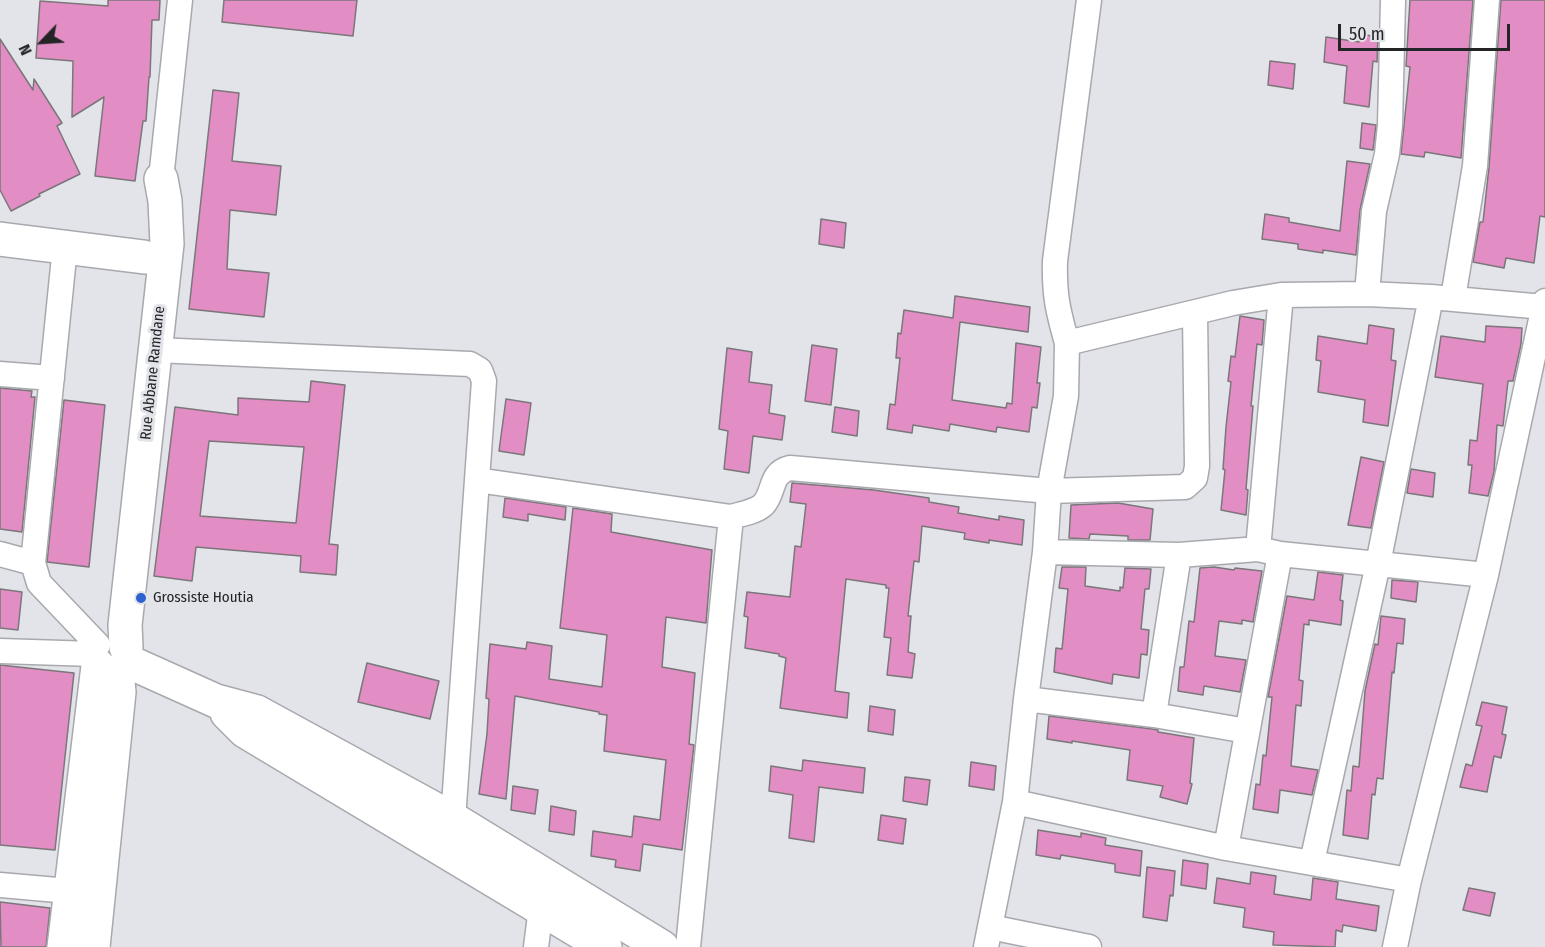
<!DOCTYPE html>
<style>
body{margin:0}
#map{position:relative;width:1545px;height:947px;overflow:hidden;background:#e2e4e9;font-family:"Fira Sans Condensed",sans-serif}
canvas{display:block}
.north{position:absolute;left:12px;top:12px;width:60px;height:60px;-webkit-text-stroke:4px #e2e4e9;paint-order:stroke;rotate:245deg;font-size:16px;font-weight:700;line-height:24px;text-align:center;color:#232426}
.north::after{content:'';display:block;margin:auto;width:21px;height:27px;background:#232426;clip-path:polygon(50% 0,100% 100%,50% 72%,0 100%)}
.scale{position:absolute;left:1338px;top:24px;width:172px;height:27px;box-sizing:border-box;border:3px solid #232426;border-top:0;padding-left:8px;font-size:18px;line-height:21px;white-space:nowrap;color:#232426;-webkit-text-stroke:4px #e2e4e9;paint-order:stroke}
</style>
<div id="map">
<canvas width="1545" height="947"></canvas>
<div class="north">N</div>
<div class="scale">50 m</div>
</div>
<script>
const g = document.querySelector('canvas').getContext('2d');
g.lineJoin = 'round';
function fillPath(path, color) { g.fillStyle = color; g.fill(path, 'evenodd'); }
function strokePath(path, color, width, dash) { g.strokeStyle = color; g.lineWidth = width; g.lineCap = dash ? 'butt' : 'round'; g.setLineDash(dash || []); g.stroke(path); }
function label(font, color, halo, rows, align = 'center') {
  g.font = font + ' "Fira Sans Condensed",sans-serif'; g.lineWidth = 6; g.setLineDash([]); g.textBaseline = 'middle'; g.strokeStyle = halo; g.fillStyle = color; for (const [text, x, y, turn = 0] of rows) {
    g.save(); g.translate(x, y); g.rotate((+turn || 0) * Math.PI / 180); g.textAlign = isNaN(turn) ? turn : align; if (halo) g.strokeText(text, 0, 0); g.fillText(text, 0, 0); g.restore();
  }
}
const building = new Path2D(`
 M108 0H160L159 20H152L150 77H149L146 121H143L135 181 95 176 104 97 72 117 73 61 36 58 40 1 108 6Z
 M224 0H357L353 36 222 22Z
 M1410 0H1473L1461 158 1425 152 1424 157 1401 154 1410 67 1406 66Z
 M1501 0H1545V217L1540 216 1534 263 1506 258 1504 268 1473 262 1480 222H1483L1489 167Z
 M1360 34 1378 37 1377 62 1373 61 1369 107 1344 103 1347 66 1324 62 1326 37 1359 42Z
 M0 39 33 90 34 79 62 123 57 126 80 174 39 194 40 196 11 211 0 190Z
 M1270 61 1295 64 1293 89 1268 85Z
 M213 90 239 93 232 161 281 166 276 215 230 210 227 269 269 273 264 317 189 309Z
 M1362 123 1376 125 1373 150 1360 148Z
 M1347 161 1370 164 1360 210 1356 255 1323 250V253L1298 249V244L1262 239 1265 214 1289 218V222L1340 231Z
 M821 219 846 223 844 248 819 244Z
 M955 296 1030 307 1028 332 960 322 952 400 1006 408 1007 403 1012 404 1016 343 1041 347 1037 383H1040L1037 408 1032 407 1029 432 997 427 996 432 950 424 949 431 913 425 912 433 887 429 890 404 895 405 900 358H896L898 333 901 334 904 310 953 318Z
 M1240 316 1264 320 1262 345 1257 344 1251 406H1253L1246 489 1248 490 1246 515 1221 510 1225 470 1223 469 1226 427 1231 382 1228 381 1231 356 1235 357Z
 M1369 325 1394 329 1391 360 1396 361 1388 426 1363 422 1365 400 1318 392 1321 361 1316 360 1318 336 1367 344Z
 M1486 326 1522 328 1521 344 1513 381H1508L1503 426 1497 425 1494 472 1488 496 1469 493 1472 465H1468L1470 440 1477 441 1483 384 1435 377 1441 336 1485 342Z
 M812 345 837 349 831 405 805 401Z
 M727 348 752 352 749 382 772 385 769 413 785 416 782 440 753 436 749 473 724 469 728 431 719 429Z
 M311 381 345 385 329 544 338 545 336 575 300 572 301 556 196 547 192 581 154 576 175 407 238 415V398L309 402ZM209 441 304 447 296 523 200 516Z
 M0 388 32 391 31 397H35L22 532 0 529Z
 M506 399 531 403 524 455 499 451Z
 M64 400 105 405 89 567 47 562Z
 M835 407 859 411 857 436 832 432Z
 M1361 457 1384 462 1371 528 1348 525Z
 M1411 469 1435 473 1433 497 1407 493Z
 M792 483 874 490 929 498V502L959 507 958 513 999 520V516L1024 520 1022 545 989 540V543L964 539 965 533 922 526 919 562 914 561 908 616H911L908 652 915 654 912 678 887 675 891 638 884 637 889 588H886V585L846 579 835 691 849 693 847 718 780 708 786 658 779 656V654L745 648 748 617 744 616 747 592 790 597 795 546 801 547 806 504 790 502Z
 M505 498 566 507 565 520 528 514V521L503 517Z
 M1118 503 1153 509 1150 540H1128V536L1090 534 1089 539 1069 538 1071 505Z
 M573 508 612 514 611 532 712 550 706 623 666 617 662 667 695 673 689 744 694 745 682 850 643 844 640 871 615 867 616 860 591 856 593 831 632 837 634 816 660 820 666 760 604 751 607 715 599 714V712L515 696 506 799 479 794 487 734 489 699 486 698 490 644 526 649 527 642 552 646 549 679 602 687 607 635 560 628Z
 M1062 567H1086L1085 586 1120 591V587L1123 588 1125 568 1151 569 1149 589H1145L1141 629 1149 630 1147 655 1141 654 1139 678 1113 674 1112 684 1054 672 1056 648 1062 649 1068 589 1059 588Z
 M1214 567 1234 570 1235 568 1262 571 1253 622 1242 620V624L1219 621 1215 656 1246 660 1240 692 1204 686 1203 695 1178 691 1180 667H1184L1189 621 1194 622 1200 568Z
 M1318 572 1343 575 1340 600 1343 601 1341 625 1309 620V625L1304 624 1299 680 1303 681 1301 706 1296 705 1291 766 1318 770 1312 795 1280 790 1278 813 1253 809 1256 784 1260 785 1263 755 1266 756 1272 697H1268L1287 596 1314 600Z
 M1392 580 1418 582 1416 602 1391 598Z
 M0 589 22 592 18 630 0 628Z
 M1381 616 1405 619 1403 644 1397 643 1394 673 1392 672 1383 779 1377 778 1375 795 1372 794 1368 839 1343 835 1347 790 1351 791 1353 766 1359 767 1365 691 1375 644 1378 645Z
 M367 663 439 681 430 719 358 702Z
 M0 665 74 673 55 850 0 845Z
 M1482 702 1507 707 1502 734 1506 735 1501 758 1494 756 1487 792 1460 787 1466 764 1472 766 1482 726 1476 725Z
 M870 706 895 710 893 735 868 731Z
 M1049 716 1152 729 1158 730V732L1194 738 1190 783 1192 784 1187 804 1160 797 1163 786 1127 780 1130 750 1072 741V743L1047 739Z
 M803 760 865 768 863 793 819 787 814 842 789 838 793 795 769 791 771 766 802 771Z
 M971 762 996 766 994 790 969 786Z
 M905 777 930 780 927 805 903 801Z
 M513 786 538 790 535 814 511 810Z
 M551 806 576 811 574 835 549 831Z
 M881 815 906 819 903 844 878 840Z
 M1038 830 1081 837V833L1106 838 1105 845 1142 851 1140 876 1115 872V864L1061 855 1060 859 1036 855Z
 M1183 860 1208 864 1206 889 1181 885Z
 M1147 867 1175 871 1173 896 1170 895 1167 921 1143 917Z
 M1251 872 1276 876 1274 894 1311 900 1313 878 1338 882 1336 899 1379 906 1376 931 1343 925 1342 932 1336 930 1335 947 1273 945 1274 932 1243 927 1245 908 1214 903 1217 878 1250 884Z
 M1469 888 1495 893 1490 916 1463 910Z
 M0 902 50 908 46 947H1Z`);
fillPath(building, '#e28ec4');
strokePath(building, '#7b7679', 1.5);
const street = new Path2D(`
 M161 179 180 0
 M1367 294 1374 211 1387 154 1390 125 1393 0
 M1453 298 1475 166 1487 0
 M1067 343C1058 311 1054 295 1055 261L1089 0
 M156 350 470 364 480 370 484 381 477 480 731 517C741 514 755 512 763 505 775 493 769 473 790 468L1049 491 1185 487 1195 478 1197 466 1195 314
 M0 374 52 378
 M1258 549 1281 295
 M1045 552 1179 555 1258 549 1280 554 1486 575
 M0 554 33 563 39 583 98 645
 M1179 555 1154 715 1247 731
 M33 563 65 247
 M0 651 94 654
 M1026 699 1154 715
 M1015 802 1226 848 1409 880
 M453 819 477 480
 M1226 848 1280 554
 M1312 862 1378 564 1431 297
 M0 885 69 891
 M990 927 1089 947
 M536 947 541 908
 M688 947 731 517
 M986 947 1015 802 1026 699 1045 552 1049 491 1066 396 1067 343 1233 303 1281 295 1367 294 1431 297 1544 307
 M1395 947 1409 880 1486 575 1545 301`);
const secondary = new Path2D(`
 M0 239 144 257
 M126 647 125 625 167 244 165 201 161 179
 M127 661 216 701 257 712 453 819 662 947
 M227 713 245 731 605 947
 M64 947 98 666
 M93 947 119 692 117 672`);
strokePath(street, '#a8a9ae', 27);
strokePath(secondary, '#a8a9ae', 36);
strokePath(street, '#fff', 24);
strokePath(secondary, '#fff', 33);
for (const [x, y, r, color] of [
 [141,598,6,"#2e62d1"]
]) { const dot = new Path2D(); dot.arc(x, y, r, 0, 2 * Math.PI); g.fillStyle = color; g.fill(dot); strokePath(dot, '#e2e4e9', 2); }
label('15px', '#232426', '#e2e4e9', [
 ["Rue Abbane Ramdane",153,373,-84]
]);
label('15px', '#232426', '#e2e4e9', [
 ["Grossiste Houtia",153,598]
], 'left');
</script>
